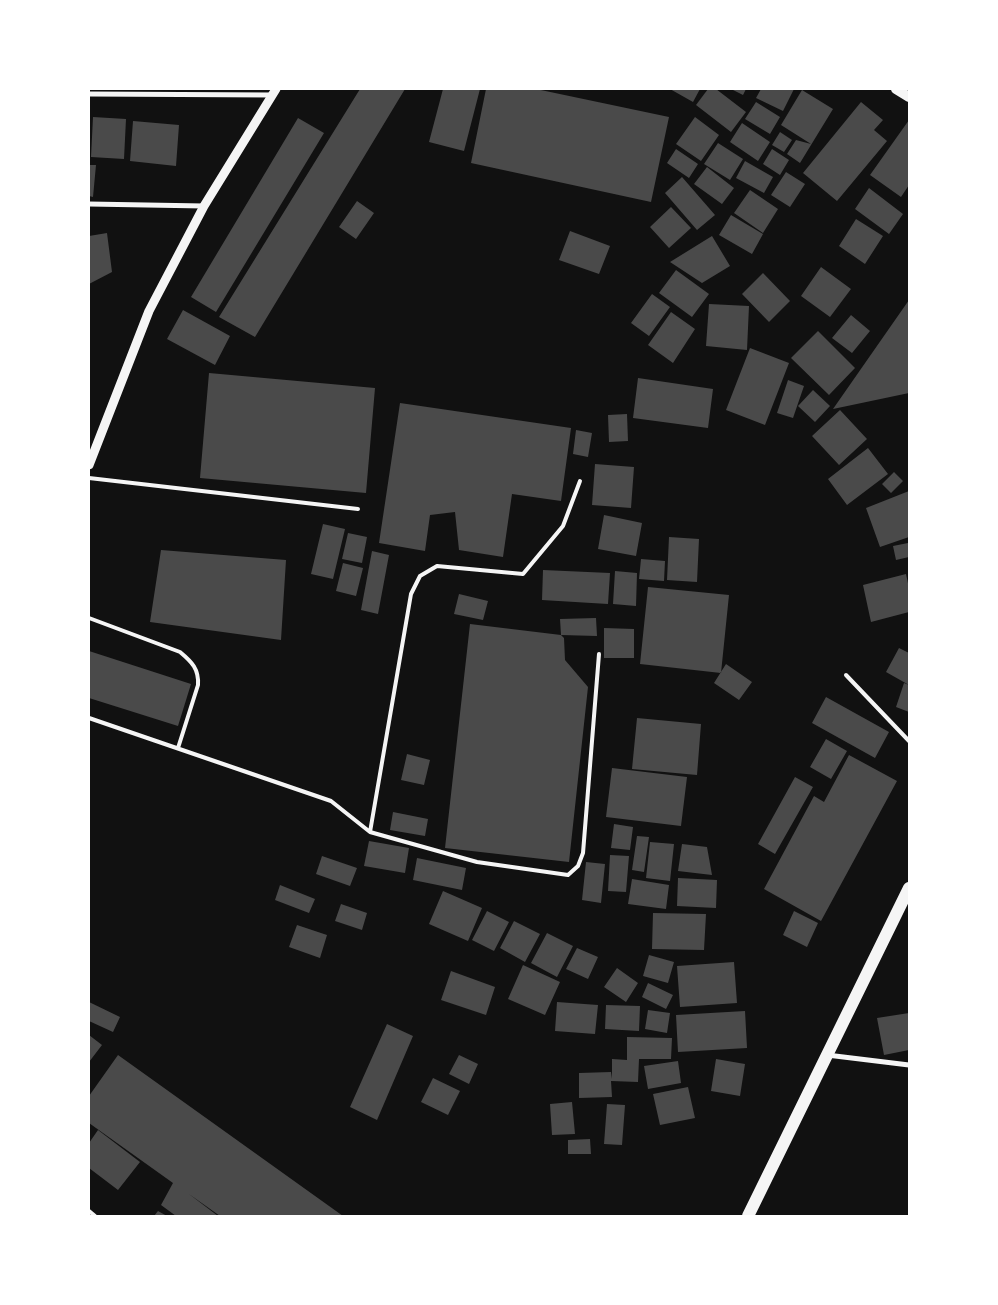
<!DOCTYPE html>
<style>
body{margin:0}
#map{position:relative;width:998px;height:1305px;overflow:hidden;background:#111;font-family:"Asap Condensed",sans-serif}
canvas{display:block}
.frame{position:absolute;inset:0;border:90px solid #fff;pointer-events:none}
</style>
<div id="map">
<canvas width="998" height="1305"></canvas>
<div class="frame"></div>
</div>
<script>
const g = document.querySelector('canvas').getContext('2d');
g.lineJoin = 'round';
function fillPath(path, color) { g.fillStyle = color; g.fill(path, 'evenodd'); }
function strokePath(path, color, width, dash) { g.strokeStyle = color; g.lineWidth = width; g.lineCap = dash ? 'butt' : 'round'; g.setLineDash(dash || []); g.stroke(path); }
fillPath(new Path2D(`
 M360 89H405L255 337 219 317Z
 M443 89H480L464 151 429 142Z
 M486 89H536L669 117 651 202 471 163Z
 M670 89H700L693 102Z
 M708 89H716L746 112 731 132 696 105Z
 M731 89H746L743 95Z
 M761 89H794L783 111 756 98Z
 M802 90 833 109 800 163 787 154 796 140 811 144 781 125Z
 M756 102 780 117 770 134 745 119Z
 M861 102 883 120 874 130 887 141 837 201 803 173Z
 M93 117 126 119 124 159 91 157Z
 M695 117 719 135 701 161 676 144Z
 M298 118 324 133 216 312 191 297Z
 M909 120V185L901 197 870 175Z
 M133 121 179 125 176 166 130 161Z
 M742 123 770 142 758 161 730 142Z
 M780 132 792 140 784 152 772 145Z
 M718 143 743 159 730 180 704 164Z
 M676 149 698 164 689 178 667 163Z
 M772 149 789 160 780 175 763 164Z
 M745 161 773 177 764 193 736 178Z
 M89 165H96L93 197 89 196Z
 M707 167 734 188 722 204 694 184Z
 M786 172 805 184 790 207 771 195Z
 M682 177 715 215 697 230 665 193Z
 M869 188 903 214 889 234 855 209Z
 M750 190 778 209 763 233 734 213Z
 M357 201 374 213 356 239 339 227Z
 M671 207 691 228 669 248 650 227Z
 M731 215 763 234 752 254 719 235Z
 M856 219 883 236 865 264 839 246Z
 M570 231 610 246 599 274 559 260Z
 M107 233 112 272 89 284V236Z
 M712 236 730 266 702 283 670 262Z
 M821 267 851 289 830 317 801 296Z
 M676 270 709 294 692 317 659 293Z
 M763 273 790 301 769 322 742 294Z
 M652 294 670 307 649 336 631 323Z
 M909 300V393L833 409Z
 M709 304 749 306 747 350 706 346Z
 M183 310 230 336 215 365 167 339Z
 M671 312 695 329 673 363 648 345Z
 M851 315 870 331 852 353 832 338Z
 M818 331 855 368 829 395 791 358Z
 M750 348 789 363 765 425 726 410Z
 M209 373 375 388 366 493 200 478Z
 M638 378 713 389 708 428 633 418Z
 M788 380 804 386 793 418 777 413Z
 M813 390 830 406 815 422 798 406Z
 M400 403 571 428 561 501 512 494 503 557 459 550 455 512 430 515 425 551 379 543Z
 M840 410 867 439 839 465 812 436Z
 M627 414 628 441 609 442 608 415Z
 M576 430 592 433 588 457 573 454Z
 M868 448 888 474 847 505 828 479Z
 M595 464 634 467 631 508 592 505Z
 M894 472 903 481 891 493 882 484Z
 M909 491V537L880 547 866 508Z
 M604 515 642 523 636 556 598 549Z
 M323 524 345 529 333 579 311 574Z
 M348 533 367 537 362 563 342 559Z
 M669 537 699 539 697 582 667 580Z
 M908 543 909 557 896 560 893 546Z
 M161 550 286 560 281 640 150 622Z
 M372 551 389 555 378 614 361 610Z
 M641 559 665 561 664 581 639 579Z
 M343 563 363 568 356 596 336 591Z
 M543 570 610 573 608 604 542 600Z
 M615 571 637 573 636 606 613 604Z
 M906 574 909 588V612L871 622 863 585Z
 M648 587 729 595 721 673 640 664Z
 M459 594 488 601 483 620 454 614Z
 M596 618 597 636 561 635 560 619Z
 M470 624 561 635 564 638 565 660 588 687 569 862 445 848Z
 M604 628 634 629V658H604Z
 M899 648 909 653V685L886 672Z
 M89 651 191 684 178 726 89 698Z
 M726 664 752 682 739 700 714 683Z
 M904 683 909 685V712L896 707Z
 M826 697 889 732 875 758 812 723Z
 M637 718 701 724 697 775 632 769Z
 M826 739 847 751 831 779 810 767Z
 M407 754 430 760 424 785 401 780Z
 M849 755 897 781 821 921 764 889 814 796 824 802Z
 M612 768 687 777 681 826 606 817Z
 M795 777 813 787 775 854 758 844Z
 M393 812 428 819 425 836 390 830Z
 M614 824 633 827 630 850 611 848Z
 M637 836 649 837 644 872 632 870Z
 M369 841 409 848 405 873 364 866Z
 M650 842 674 844 670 881 646 878Z
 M682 844 707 847 712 875 678 871Z
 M610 855 629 856 626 892 608 891Z
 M322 856 357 868 350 886 316 874Z
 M417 858 466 868 462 890 413 880Z
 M586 862 605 864 601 903 582 900Z
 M678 878 717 880 716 908 677 906Z
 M632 879 669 885 666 909 628 904Z
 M280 885 315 899 309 913 275 900Z
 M443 891 482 908 468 941 429 924Z
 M341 904 367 913 362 930 335 921Z
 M487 911 509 922 494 951 472 940Z
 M794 911 818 923 807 947 783 935Z
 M653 913 706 914 704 950 652 949Z
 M514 921 540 934 525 962 500 948Z
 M297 925 327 935 320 958 289 947Z
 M547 933 573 946 557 977 531 963Z
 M577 948 598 957 588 979 566 969Z
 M649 955 674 962 668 983 643 976Z
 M734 962 737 1003 680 1007 677 966Z
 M523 965 560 982 545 1015 508 999Z
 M617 968 638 983 626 1002 604 987Z
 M451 971 495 987 486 1015 441 1000Z
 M648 983 673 995 666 1009 642 997Z
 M89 1002 120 1017 113 1032 89 1021Z
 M557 1002 598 1005 595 1034 555 1031Z
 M606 1005 640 1006 639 1031 605 1029Z
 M648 1010 670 1013 667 1033 645 1029Z
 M745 1011 747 1048 678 1052 676 1015Z
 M909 1013V1050L884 1055 877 1018Z
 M387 1024 413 1036 377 1120 350 1107Z
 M89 1035 102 1045 89 1062Z
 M627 1037 672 1038 671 1059H639L638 1082 611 1081 612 1097 579 1098V1073L611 1072 612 1079V1059L627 1060Z
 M118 1055 343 1216H220L189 1194 218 1216H176L161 1205 173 1183 89 1123V1096Z
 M459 1055 478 1064 469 1084 449 1074Z
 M716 1059 745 1064 740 1096 711 1091Z
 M678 1061 681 1083 648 1089 644 1066Z
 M433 1078 460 1091 448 1115 421 1102Z
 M688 1087 695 1118 660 1125 653 1094Z
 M572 1102 575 1134 552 1135 550 1104Z
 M607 1104 625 1105 622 1145 604 1144Z
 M98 1130 140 1162 118 1190 89 1168V1143Z
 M590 1139 591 1154H568V1140Z
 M158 1211 167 1216H154Z`), '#4a4a4a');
strokePath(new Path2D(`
 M89 478 358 509
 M89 618 180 652C192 662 199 669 198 685L178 748
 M846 675 909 741
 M89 718 331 801 370 832 411 594 420 576 437 566 523 574 563 526 580 481
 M370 832 477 862 568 875 578 866 583 853 599 654
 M89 1211 95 1216`), '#f5f5f5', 4);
strokePath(new Path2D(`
 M89 94 272 95
 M89 204 204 206
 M827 1055 909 1065`), '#f5f5f5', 5);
strokePath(new Path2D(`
 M89 465 149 311 204 206 276 89`), '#f5f5f5', 9);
strokePath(new Path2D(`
 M896 89 909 97`), '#f5f5f5', 10);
strokePath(new Path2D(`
 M748 1216 909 888`), '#f5f5f5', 12);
</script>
